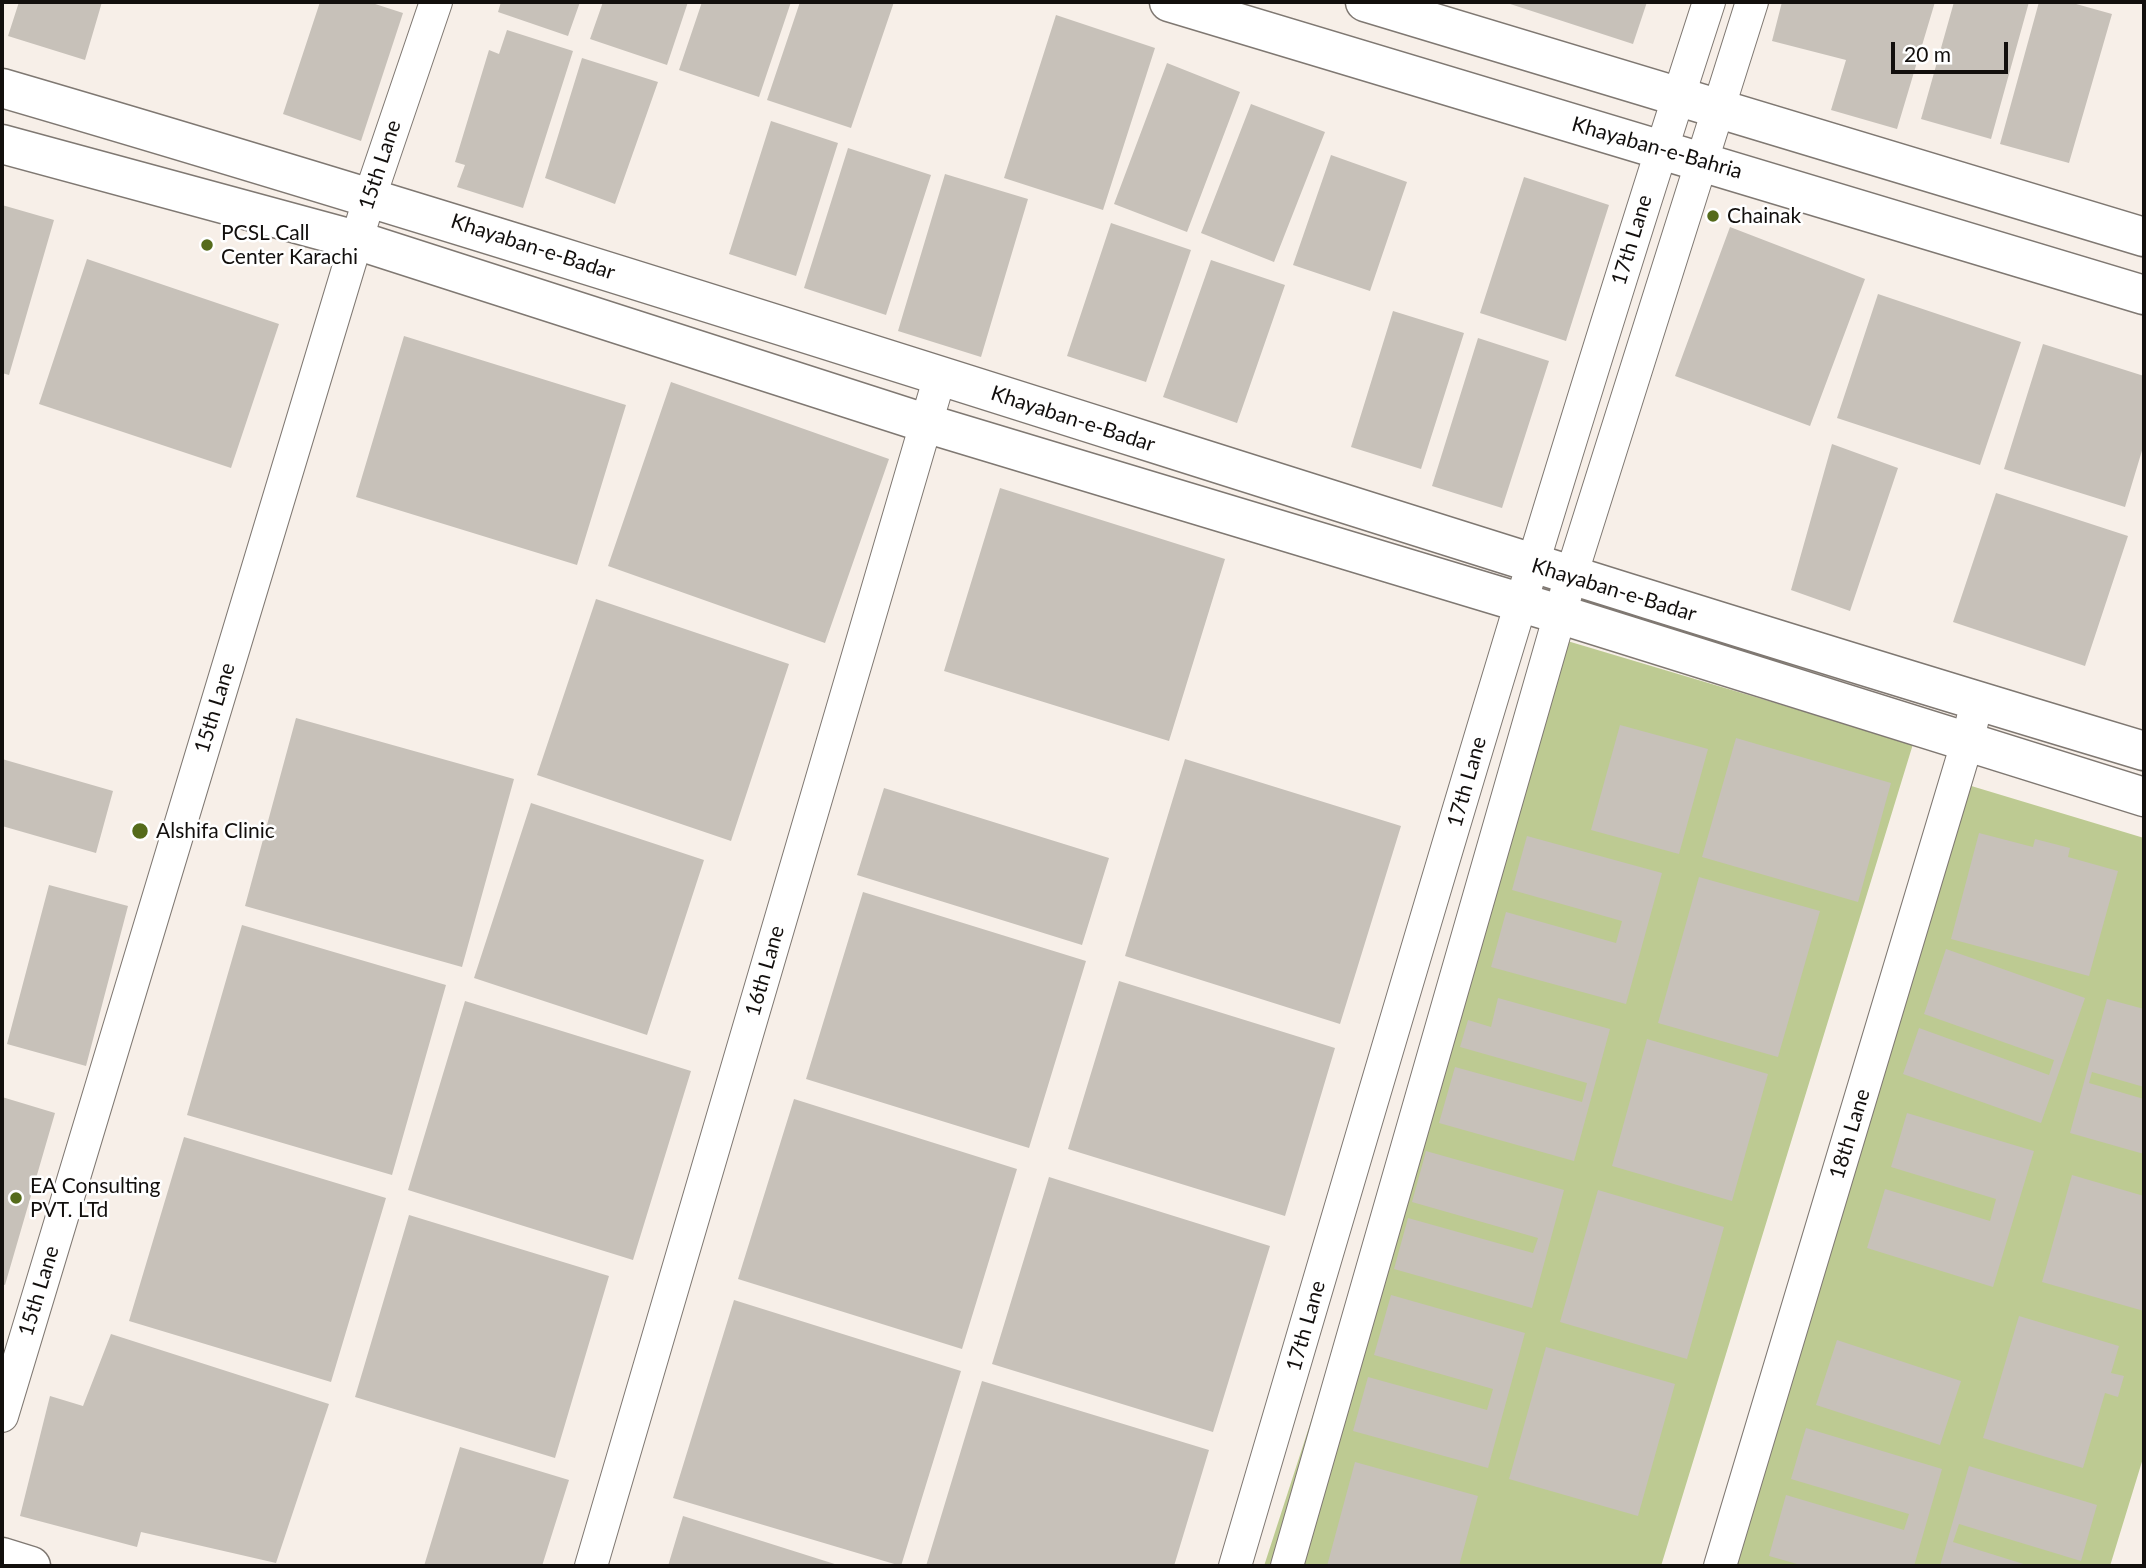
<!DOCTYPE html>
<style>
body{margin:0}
#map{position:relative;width:2146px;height:1568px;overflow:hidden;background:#f7efe8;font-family:Lato,sans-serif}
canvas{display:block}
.frame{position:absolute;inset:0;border:4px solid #120f0d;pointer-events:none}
.scale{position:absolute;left:1891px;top:42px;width:117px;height:32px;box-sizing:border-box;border:4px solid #120f0d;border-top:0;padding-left:9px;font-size:21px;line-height:24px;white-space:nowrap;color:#120f0d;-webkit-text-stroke:5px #fff;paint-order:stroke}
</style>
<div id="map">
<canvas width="2146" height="1568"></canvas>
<div class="frame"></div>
<div class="scale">20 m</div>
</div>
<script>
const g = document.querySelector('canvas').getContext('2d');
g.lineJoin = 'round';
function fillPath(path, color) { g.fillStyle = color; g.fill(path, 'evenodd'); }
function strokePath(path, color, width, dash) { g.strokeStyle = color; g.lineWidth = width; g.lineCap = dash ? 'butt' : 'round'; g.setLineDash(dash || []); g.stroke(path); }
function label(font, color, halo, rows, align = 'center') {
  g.font = font + ' Lato,sans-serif'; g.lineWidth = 5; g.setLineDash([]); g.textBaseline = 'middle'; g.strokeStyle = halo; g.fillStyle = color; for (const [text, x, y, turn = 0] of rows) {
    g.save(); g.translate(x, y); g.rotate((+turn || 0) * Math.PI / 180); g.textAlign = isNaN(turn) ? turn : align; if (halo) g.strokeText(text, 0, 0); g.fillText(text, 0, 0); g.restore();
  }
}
fillPath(new Path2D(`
 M1564 640 1913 744 1661 1566H1264Z
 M1968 785 2144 838V1455L2110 1566H1716Z`), '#bdca92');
fillPath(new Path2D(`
 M19 2H102L85 60 8 36Z
 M320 2H369L403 13 361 141 283 114Z
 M501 2H580L568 36 498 12Z
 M603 2H688L667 65 590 39Z
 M702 2H791L759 97 679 70Z
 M800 2H894L851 128 767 100Z
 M1504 2H1647L1633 44Z
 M1782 2H1935L1897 129 1831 110 1846 60 1772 41Z
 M1954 2H2029L1991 139 1921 119Z
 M2039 2H2069L2112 14 2069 163 2000 144Z
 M1056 15 1155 48 1103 210 1004 178Z
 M507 30 573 51 523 208 457 187 465 165 455 162 489 50 499 54Z
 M582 58 658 82 615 204 545 178Z
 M1167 63 1240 92 1187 232 1114 204Z
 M1251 104 1325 132 1274 262 1201 233Z
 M771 121 838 143 796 276 729 254Z
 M848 148 931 175 886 315 804 288Z
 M1331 155 1407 182 1370 291 1293 265Z
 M945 174 1028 199 981 357 898 331Z
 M1524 177 1609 205 1566 341 1480 313Z
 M2 205 54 220 9 375 2 373Z
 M1111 223 1191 250 1146 382 1067 356Z
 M1730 227 1865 279 1810 426 1675 376Z
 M87 259 279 324 231 468 39 404Z
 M1211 260 1285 285 1237 423 1163 397Z
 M1878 294 2021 342 1980 465 1837 418Z
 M1393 311 1464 333 1421 469 1351 447Z
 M404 336 626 405 577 565 356 497Z
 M1478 338 1549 361 1502 508 1432 486Z
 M2043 344 2144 376V444L2125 507 2004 469Z
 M671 382 889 459 825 643 608 566Z
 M1832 444 1898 468 1850 611 1791 590Z
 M1000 488 1225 559 1169 741 944 671Z
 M1996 493 2128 536 2085 666 1953 622Z
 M596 599 789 664 731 841 537 775Z
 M296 718 514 779 462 967 245 906Z
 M1620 725 1708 749 1679 854 1591 830Z
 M1736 738 1891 783 1858 902 1702 857Z
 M2 759 113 791 96 853 2 826Z
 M1185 759 1401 826 1340 1024 1125 956Z
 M884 788 1109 858 1082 945 857 875Z
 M531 803 704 860 647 1035 474 978Z
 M1979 833 2033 847 2035 839 2070 848 2068 857 2118 871 2089 976 1951 939Z
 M1527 836 1662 873 1626 1004 1491 967 1506 912 1616 943 1622 921 1512 890Z
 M1699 877 1820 911 1778 1057 1658 1023Z
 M49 885 128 906 86 1066 7 1044Z
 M863 892 1086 961 1029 1148 806 1079Z
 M242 925 446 985 392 1175 187 1115Z
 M1946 949 2085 998 2041 1123 1903 1074 1919 1028 2049 1075 2054 1060 1924 1014Z
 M1119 981 1335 1048 1285 1216 1068 1149Z
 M1498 998 1610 1029 1574 1161 1439 1123 1455 1067 1582 1102 1587 1083 1460 1047 1468 1020 1491 1027Z
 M2107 999 2144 1009V1087L2092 1072 2089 1083 2144 1099V1154L2070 1133Z
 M465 1001 691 1071 633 1260 408 1190Z
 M1647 1039 1768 1074 1732 1201 1612 1166Z
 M2 1097 55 1113 5 1285 2 1284Z
 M794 1099 1017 1169 962 1349 738 1279Z
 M1907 1113 2034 1151 1993 1287 1867 1248 1885 1189 1990 1221 1996 1199 1891 1167Z
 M184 1137 386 1198 331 1382 129 1321Z
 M1426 1151 1564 1190 1532 1308 1394 1269 1408 1218 1533 1253 1538 1238 1412 1202Z
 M2072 1175 2144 1196V1311L2042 1282Z
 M1049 1177 1270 1246 1213 1432 992 1364Z
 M1598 1190 1724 1227 1687 1359 1560 1322Z
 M409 1215 609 1276 555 1458 355 1397Z
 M1391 1295 1525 1333 1488 1468 1353 1431 1368 1377 1487 1410 1493 1389 1374 1355Z
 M734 1300 961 1371 901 1566 673 1498Z
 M2019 1316 2119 1346 2111 1373 2124 1376 2118 1397 2105 1393 2083 1468 1983 1438Z
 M111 1334 329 1404 276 1563 141 1532 137 1547 20 1516 50 1396 83 1406Z
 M1837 1340 1961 1381 1940 1445 1816 1405Z
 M1546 1347 1675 1384 1638 1516 1509 1479Z
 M982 1381 1209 1450 1174 1566H926Z
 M1806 1428 1942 1469 1914 1566H1804L1769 1556 1786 1495 1904 1530 1909 1514 1791 1479Z
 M460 1447 569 1480 542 1566H424Z
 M1355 1462 1478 1496 1459 1566H1327Z
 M1969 1466 2097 1505 2081 1561 1959 1524 1953 1542 2030 1566H1940Z
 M683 1516 841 1566H668Z`), '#c7c1b9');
const minor = new Path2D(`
 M2 1416 370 196 436 2
 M591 1566 940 376
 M1235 1566C1389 1044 1541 520 1709 2
 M1287 1566 1571 576 1752 2
 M1720 1566 1967 743 1977 701`);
const tertiary = new Path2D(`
 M2 1557 31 1566`);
const secondary = new Path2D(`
 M1169 2 2144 295
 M1365 2 2144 237
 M2 88C720 298 1428 537 2144 751
 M2 144 356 240 925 423 1562 615 2144 797`);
strokePath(minor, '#7f7872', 34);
strokePath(tertiary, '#7f7872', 41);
strokePath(secondary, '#7f7872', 41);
strokePath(minor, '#fff', 32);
strokePath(tertiary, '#fff', 38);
strokePath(secondary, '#fff', 38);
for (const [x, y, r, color] of [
 [1713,216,7,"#556b1b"],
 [207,245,7,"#556b1b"],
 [140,831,9,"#556b1b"],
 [16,1198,7,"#556b1b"]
]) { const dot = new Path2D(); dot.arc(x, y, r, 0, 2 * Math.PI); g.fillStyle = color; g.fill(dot); strokePath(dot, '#fff', 2.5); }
label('21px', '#120f0d', '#fff', [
 ["Khayaban-e-Bahria",1657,148,16],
 ["15th Lane",380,165,-72],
 ["17th Lane",1632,240,-73],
 ["Khayaban-e-Badar",533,247,18],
 ["Khayaban-e-Badar",1073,419,18],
 ["Khayaban-e-Badar",1614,590,17],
 ["15th Lane",215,708,-73],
 ["17th Lane",1467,782,-74],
 ["16th Lane",765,971,-74],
 ["18th Lane",1850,1134,-73],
 ["15th Lane",39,1291,-73],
 ["17th Lane",1306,1326,-74]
]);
label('21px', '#120f0d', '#fff', [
 ["Chainak",1727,216],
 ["PCSL Call",221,233],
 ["Center Karachi",221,257],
 ["Alshifa Clinic",156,831],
 ["EA Consulting",30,1186],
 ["PVT. LTd",30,1210]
], 'left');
</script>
